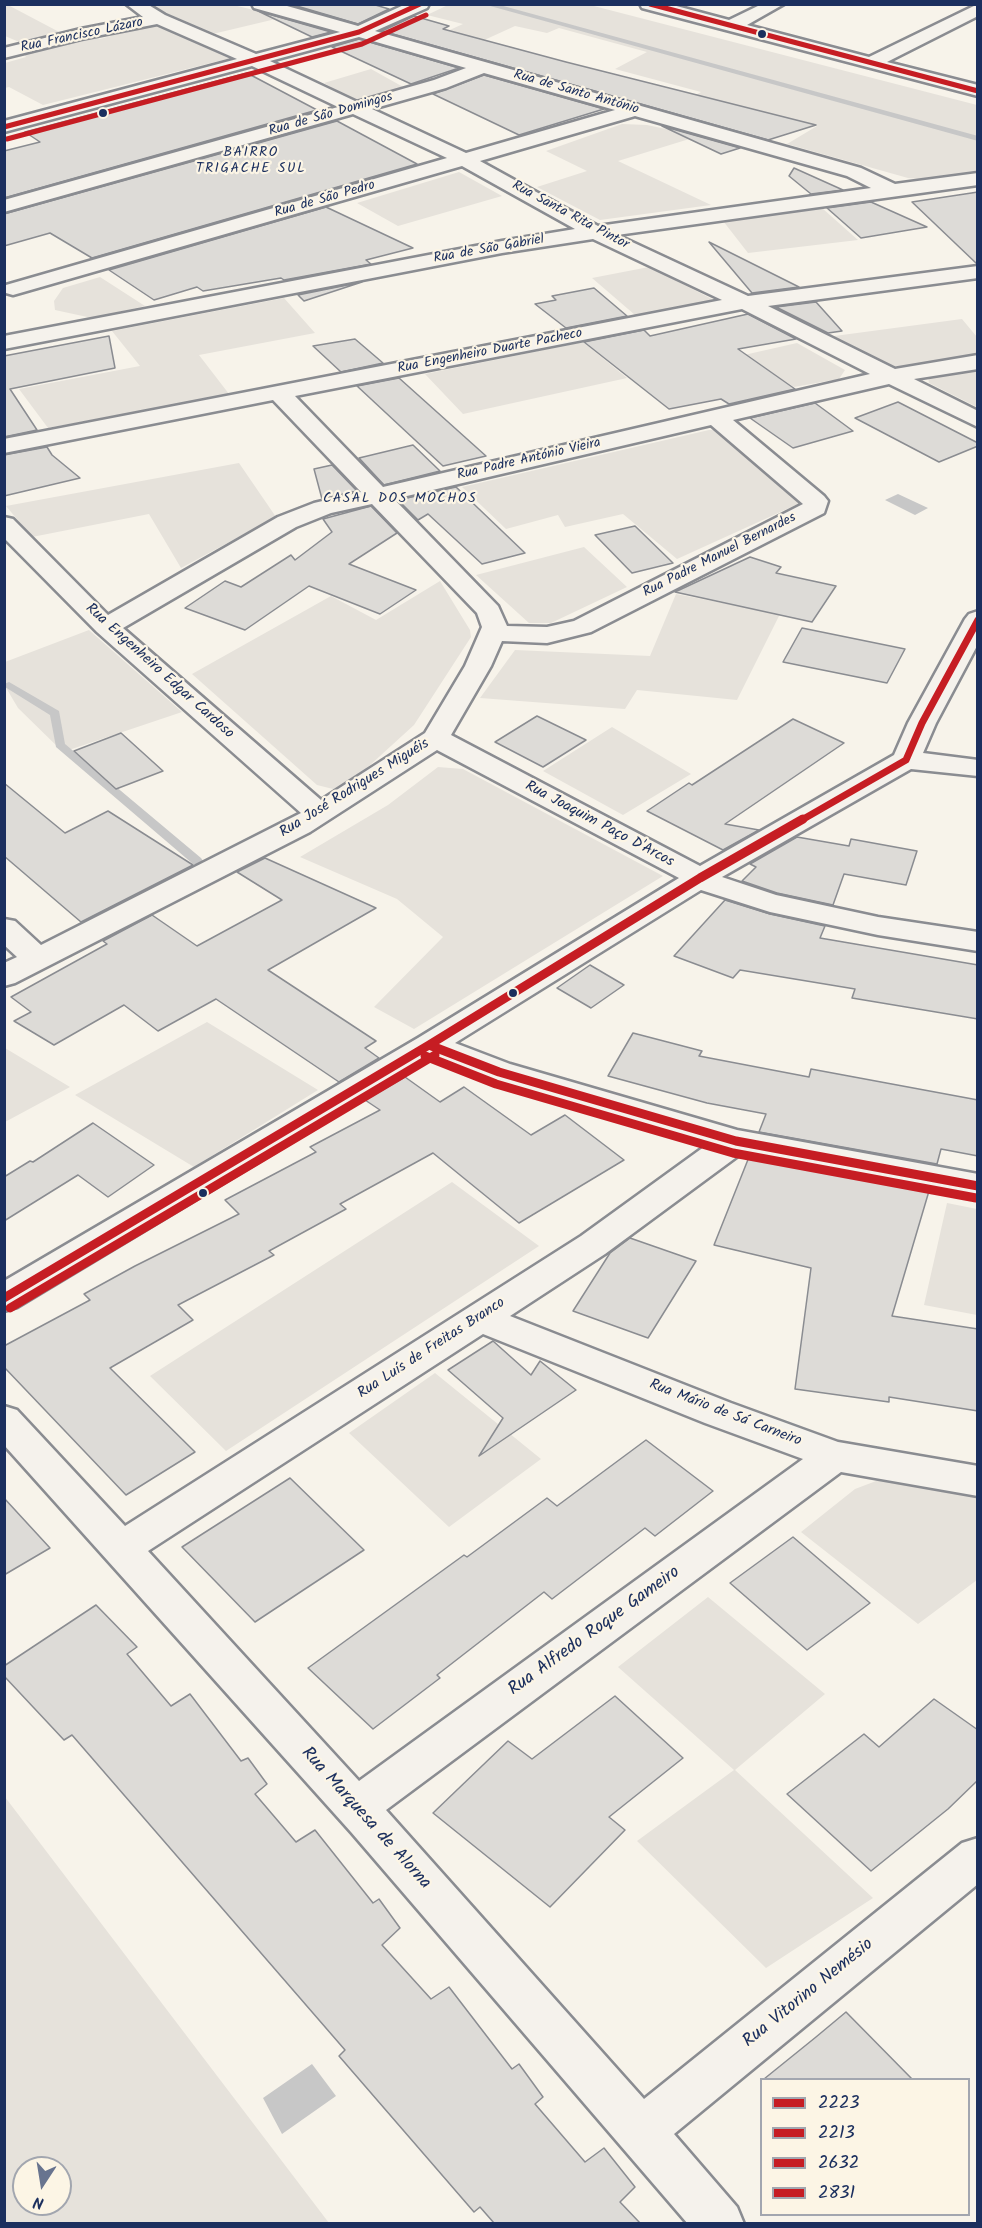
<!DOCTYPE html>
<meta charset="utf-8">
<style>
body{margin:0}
#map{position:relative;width:982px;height:2228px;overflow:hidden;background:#f7f3ea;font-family:Kalam,sans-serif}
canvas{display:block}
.frame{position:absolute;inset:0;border:6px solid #1b2f5e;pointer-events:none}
.legend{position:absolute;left:760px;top:2078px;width:210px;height:138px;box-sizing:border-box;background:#fcf5e5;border:2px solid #a2a6af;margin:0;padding:8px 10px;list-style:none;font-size:18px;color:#1b2f5e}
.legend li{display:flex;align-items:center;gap:12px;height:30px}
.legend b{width:30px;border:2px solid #a2a6af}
.north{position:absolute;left:12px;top:2156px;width:60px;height:60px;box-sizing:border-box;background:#fcf5e5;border:2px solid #a2a6af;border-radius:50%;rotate:192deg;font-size:16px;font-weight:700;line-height:24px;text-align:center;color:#1b2f5e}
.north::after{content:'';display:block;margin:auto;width:21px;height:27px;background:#68748f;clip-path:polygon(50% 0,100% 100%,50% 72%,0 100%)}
</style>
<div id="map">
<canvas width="982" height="2228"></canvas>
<div class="frame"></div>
<ul class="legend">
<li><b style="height:8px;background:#c61d23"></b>2223</li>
<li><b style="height:8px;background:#c61d23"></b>2213</li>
<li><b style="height:8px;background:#c61d23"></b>2632</li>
<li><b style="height:8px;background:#c61d23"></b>2831</li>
</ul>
<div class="north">N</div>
</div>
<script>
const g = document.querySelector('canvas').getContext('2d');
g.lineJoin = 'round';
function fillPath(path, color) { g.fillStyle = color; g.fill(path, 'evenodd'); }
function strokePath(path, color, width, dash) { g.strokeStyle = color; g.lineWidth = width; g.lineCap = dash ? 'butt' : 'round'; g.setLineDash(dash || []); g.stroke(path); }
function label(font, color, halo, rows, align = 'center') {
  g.font = font + ' Kalam,sans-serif'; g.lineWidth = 4.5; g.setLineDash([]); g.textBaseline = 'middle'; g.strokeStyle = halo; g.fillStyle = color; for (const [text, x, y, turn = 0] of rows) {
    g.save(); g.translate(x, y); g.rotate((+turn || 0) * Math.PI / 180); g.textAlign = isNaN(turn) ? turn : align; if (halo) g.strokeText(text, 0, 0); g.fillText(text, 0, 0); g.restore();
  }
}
fillPath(new Path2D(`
 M4 5H8L63 34 24 44 5 36Z
 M134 5H233L284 17 200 37Z
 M448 5H590L977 105V172L920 179 908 178 787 144 817 126 762 112 680 104 701 92 615 69 647 52 559 28 547 33 515 26 458 52 421 43 463 24 427 15Z
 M159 23 235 57 43 105 9 87 5 88V63L26 57 22 51 91 35 100 39Z
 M371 69 405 88 358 102 324 83Z
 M622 124 647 125 699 136 618 161 711 205 600 220 537 187 587 171 546 151Z
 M459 172 502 196 398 226 357 203Z
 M822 208 858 240 748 253 720 217Z
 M649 267 714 300 635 315 592 278Z
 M100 277 145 306 92 318 55 310 54 301 63 288Z
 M284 298 315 333 199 355 229 394 48 428 19 389 140 366 112 331Z
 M962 319 977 337V359L903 368 886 364 827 337Z
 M583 342 627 378 463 414 425 374Z
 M797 343 845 370 839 379 794 387 744 355Z
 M977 370V407L929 383 928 377Z
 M709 430H714L797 500 798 504 677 559 623 514 565 527 558 515 506 529 462 487Z
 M239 463 276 517 181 568 149 514 32 537 6 506Z
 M584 547 627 587 551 623H529L476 575Z
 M440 581 470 630 471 637 414 725 346 787 333 789 317 785 192 674 331 596 376 620Z
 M676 594 780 614 737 700 637 690 625 709 480 698 515 650 650 656Z
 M89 630 182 712 63 752 18 708 5 686V662Z
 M612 727 691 774 623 815 543 771Z
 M438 767 463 769 663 876 414 1029 374 1007 443 937 397 899 300 857 388 805Z
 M207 1022 318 1090 194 1167 75 1095Z
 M5 1048 70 1087 5 1122Z
 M452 1182 539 1246 226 1451 150 1376Z
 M947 1203 977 1209V1315L924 1305Z
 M435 1373 541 1459 449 1527 349 1433Z
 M884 1478 977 1497V1580L918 1624 801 1532 855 1489Z
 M708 1597 825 1694 735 1770 873 1898 766 1968 637 1841 734 1770 618 1667Z
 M4 1797H5L329 2223H5ZM24 2168H60V2204H24Z`), '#e6e2db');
fillPath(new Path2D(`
 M898 494 928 508 915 515 885 500Z
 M312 2064 336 2096 282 2134 263 2098Z`), '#c7c7c7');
fillPath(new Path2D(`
 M483 4H496L978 136V141Z
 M9 682 59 711 65 744 201 858 203 861 201 864H193L56 747 50 715 5 687 4 684Z`), '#c7c7c7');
const building = new Path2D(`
 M290 4H372L389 9 358 24Z
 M258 11 331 32 312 37Z
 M414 16 449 26 443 29 566 62 816 125 768 140 382 31Z
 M359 39 459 68 411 84 332 47Z
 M247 73 317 110 4 198V151L40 142 25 132Z
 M484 75 604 109 519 135 433 94Z
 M337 121 417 164 92 258 50 233 4 246V214Z
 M662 126 740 148 721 154Z
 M794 168 843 190 811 194 789 176Z
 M978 192V264H977L912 202Z
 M871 202 927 227 861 238 827 208Z
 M326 207 413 248 366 260 371 264 284 280 281 278 203 291 197 287 154 300 109 270Z
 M709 242 799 287 752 293Z
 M362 282 304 301 298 295Z
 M594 288 627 316 566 328 535 304 556 300 552 296Z
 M816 302 842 331 828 333 776 307Z
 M748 314 796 339 738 349 795 389 729 404 721 399 669 409 584 342 644 330 650 336Z
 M109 336 115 368 10 389 37 430 4 437V356Z
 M355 339 383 363 341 372 313 346Z
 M399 378 486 456 443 466 357 386Z
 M898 402 978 443V446L939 462 855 418Z
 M815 403 853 431 793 448 750 418Z
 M413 445 440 471 384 485 359 458Z
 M47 447 52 455 80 478 4 496V455Z
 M332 465 357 491 322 499 314 469Z
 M456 487 525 553 482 564 428 514 418 520 398 500Z
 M371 506 397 533 349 564 416 590 380 614 309 586 245 630 185 608 225 581 241 587 291 555 295 560 332 532 323 519Z
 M635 526 673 563 632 573 595 535Z
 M750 557 781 567 776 573 836 586 812 622 675 592Z
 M802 628 905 649 887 683 783 662Z
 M537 716 586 740 543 767 495 742Z
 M793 719 844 743 725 824 759 830 723 850 647 811 689 783 692 785Z
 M121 733 163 771 116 789 74 751Z
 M4 783 65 833 108 811 193 865 81 922 4 856Z
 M797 837 849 846 851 839 917 851 906 885 844 874 833 905 777 893 742 881 756 867 750 864Z
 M265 858 376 908 268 970 376 1041 365 1048 379 1058 339 1082 216 999 158 1031 124 1005 54 1045 14 1021 31 1012 11 997 107 944 103 941 152 915 197 946 282 900 237 872Z
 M725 900 770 914 825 926 820 938 978 965V1019L852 998 855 989 740 970 733 978 674 956Z
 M590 965 624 985 591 1008 557 988Z
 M633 1033 702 1051 699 1056 809 1077 811 1069 978 1100V1156L941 1149 937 1164 759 1132 766 1114 707 1103 608 1076Z
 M405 1077 440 1102 464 1087 531 1135 565 1115 624 1160 519 1223 433 1153 340 1204 346 1209 269 1251 274 1255 178 1305 193 1320 110 1368 195 1452 126 1495 4 1367V1346L90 1300 84 1294 135 1266 239 1214 225 1200 316 1152 310 1147 380 1110 365 1100Z
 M93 1123 154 1165 108 1197 78 1175 4 1221V1177L30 1161 33 1162Z
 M749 1157 929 1191 892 1316 978 1329V1411L889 1397V1402L795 1389 811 1268 714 1245Z
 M630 1238 696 1261 648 1338 573 1311 610 1253Z
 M493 1341 531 1375 540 1361 576 1390 479 1456 503 1418 448 1370Z
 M646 1440 713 1491 655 1536 645 1528 552 1599 544 1592 437 1675 440 1678 373 1729 308 1668 464 1555 467 1557 547 1498 557 1506Z
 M290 1478 364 1550 255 1622 182 1547Z
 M4 1498 50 1548 4 1575Z
 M793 1537 870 1603 807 1650 730 1583Z
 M96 1605 137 1647 127 1654 171 1706 190 1694 241 1761 248 1758 267 1784 255 1794 296 1842 315 1830 373 1903 379 1899 400 1928 382 1945 431 1999 449 1987 512 2069 519 2064 543 2097 535 2104 585 2162 604 2148 635 2187 620 2202 640 2223H494L480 2207 474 2212 339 2056 345 2050 72 1735 64 1740 4 1676V1666Z
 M615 1696 683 1758 609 1817 625 1830 550 1907 433 1813 508 1741 532 1759Z
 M934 1699 978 1730V1780L948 1809 871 1871 787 1794 864 1734 879 1747Z
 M846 2012 912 2079H764L816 2037Z`);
fillPath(building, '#dddbd7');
strokePath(building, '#8a8c91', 1.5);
const minor = new Path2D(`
 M126 4H147L165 15 256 54 340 32 254 8 252 4H280L358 26 406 4H429L427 8 375 31 861 168 895 184 978 173V185L617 235 748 296 978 266V278L768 306 895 369 978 355V369L914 379 978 411V427L889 384 733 420 824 496 828 501 824 513 591 632 547 643 502 641 491 666 451 735 700 866 894 755 908 723 965 619 969 614 978 611V644L936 723 923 753 978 760V776L911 769 722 877 776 895 878 917 978 932V951L878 935 770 912 701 890 455 1043 510 1064 737 1130 978 1174V1198L742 1153 605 1254 510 1316 731 1403 838 1442 978 1466V1496L841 1472 386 1810 644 2099 962 1843 978 1838V1884L674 2134 737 2207 744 2224H688L351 1832 4 1445V1406L17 1410 125 1526 581 1236 708 1144 488 1080 431 1058 17 1307 4 1311V1281L418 1038 679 878 437 750 310 832 15 983 4 986V963L17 957 4 945V919L15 921 41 945 301 813 97 632 4 538V517L13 519 108 615 278 517 314 503 361 492 273 400 4 453V439L722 300 593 239 502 253 4 349V336L502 241 575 229 462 166 20 293 13 295 6 293V285L447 158 353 114 4 212V200L338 107 252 66 4 132V121L237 59 157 24 81 39 4 58V48L81 29 143 17ZM359 37 466 68 434 80 357 102 270 61ZM484 73 615 110 466 153 372 109 446 88ZM635 116 847 176 871 188 598 226 480 161ZM742 309 870 374 383 487 295 396ZM711 425 803 504 574 621 547 627 507 626 498 606 394 499ZM372 504 477 613 482 627 465 666 425 733 321 800 123 628 296 527 331 513ZM483 1334 705 1423 803 1459 359 1781 148 1551Z
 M640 4H669L729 20 762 4H784L747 25 869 57 978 4V16L887 62 978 85V96L642 8Z`);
strokePath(minor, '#8a8c91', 5);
fillPath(minor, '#f5f2ec');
strokePath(new Path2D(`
 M800 821 906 760 922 723 978 620`), '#c61d23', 7);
strokePath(new Path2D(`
 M429 1045 499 1072 736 1141 978 1186
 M4 1298 429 1045 700 878 803 819`), '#c61d23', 9);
strokePath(new Path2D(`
 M7 139 362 44 426 15`), '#c61d23', 5);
strokePath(new Path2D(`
 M425 1056 496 1084 733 1153 976 1198
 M10 1308 435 1055`), '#c61d23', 9);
strokePath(new Path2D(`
 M4 127 359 32 420 4`), '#c61d23', 5);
strokePath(new Path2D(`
 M650 4 978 91`), '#c61d23', 5);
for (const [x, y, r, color] of [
 [762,34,5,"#1b2f5e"],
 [103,113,5,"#1b2f5e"],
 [513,993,5,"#1b2f5e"],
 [203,1193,5,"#1b2f5e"]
]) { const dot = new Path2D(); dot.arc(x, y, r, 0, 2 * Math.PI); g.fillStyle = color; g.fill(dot); strokePath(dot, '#fcf5e5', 2); }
label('14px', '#1b2f5e', '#fcf5e5', [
 ["Rua Francisco Lázaro",82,36,-12],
 ["Rua de Santo António",576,93,16],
 ["Rua de São Domingos",331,115,-16],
 ["Rua de São Pedro",325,200,-16],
 ["Rua Santa Rita Pintor",570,216,28],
 ["Rua de São Gabriel",489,250,-10],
 ["Rua Engenheiro Duarte Pacheco",490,352,-11],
 ["Rua Padre António Vieira",529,460,-13],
 ["Rua Padre Manuel Bernardes",720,556,-27]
]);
g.letterSpacing = '1.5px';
label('14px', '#1b2f5e', '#fcf5e5', [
 ["BAIRRO",251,154],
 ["TRIGACHE SUL",251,170],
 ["CASAL DOS MOCHOS",400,500]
]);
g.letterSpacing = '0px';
label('15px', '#1b2f5e', '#fcf5e5', [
 ["Rua Engenheiro Edgar Cardoso",159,672,42],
 ["Rua José Rodrigues Miguéis",355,789,-32],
 ["Rua Joaquim Paço D'Arcos",599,825,28],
 ["Rua Luís de Freitas Branco",432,1349,-33],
 ["Rua Mário de Sá Carneiro",725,1414,21]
]);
label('18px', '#1b2f5e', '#fcf5e5', [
 ["Rua Alfredo Roque Gameiro",595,1632,-36],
 ["Rua Marquesa de Alorna",365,1819,48],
 ["Rua Vitorino Nemésio",809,1994,-39]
]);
</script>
